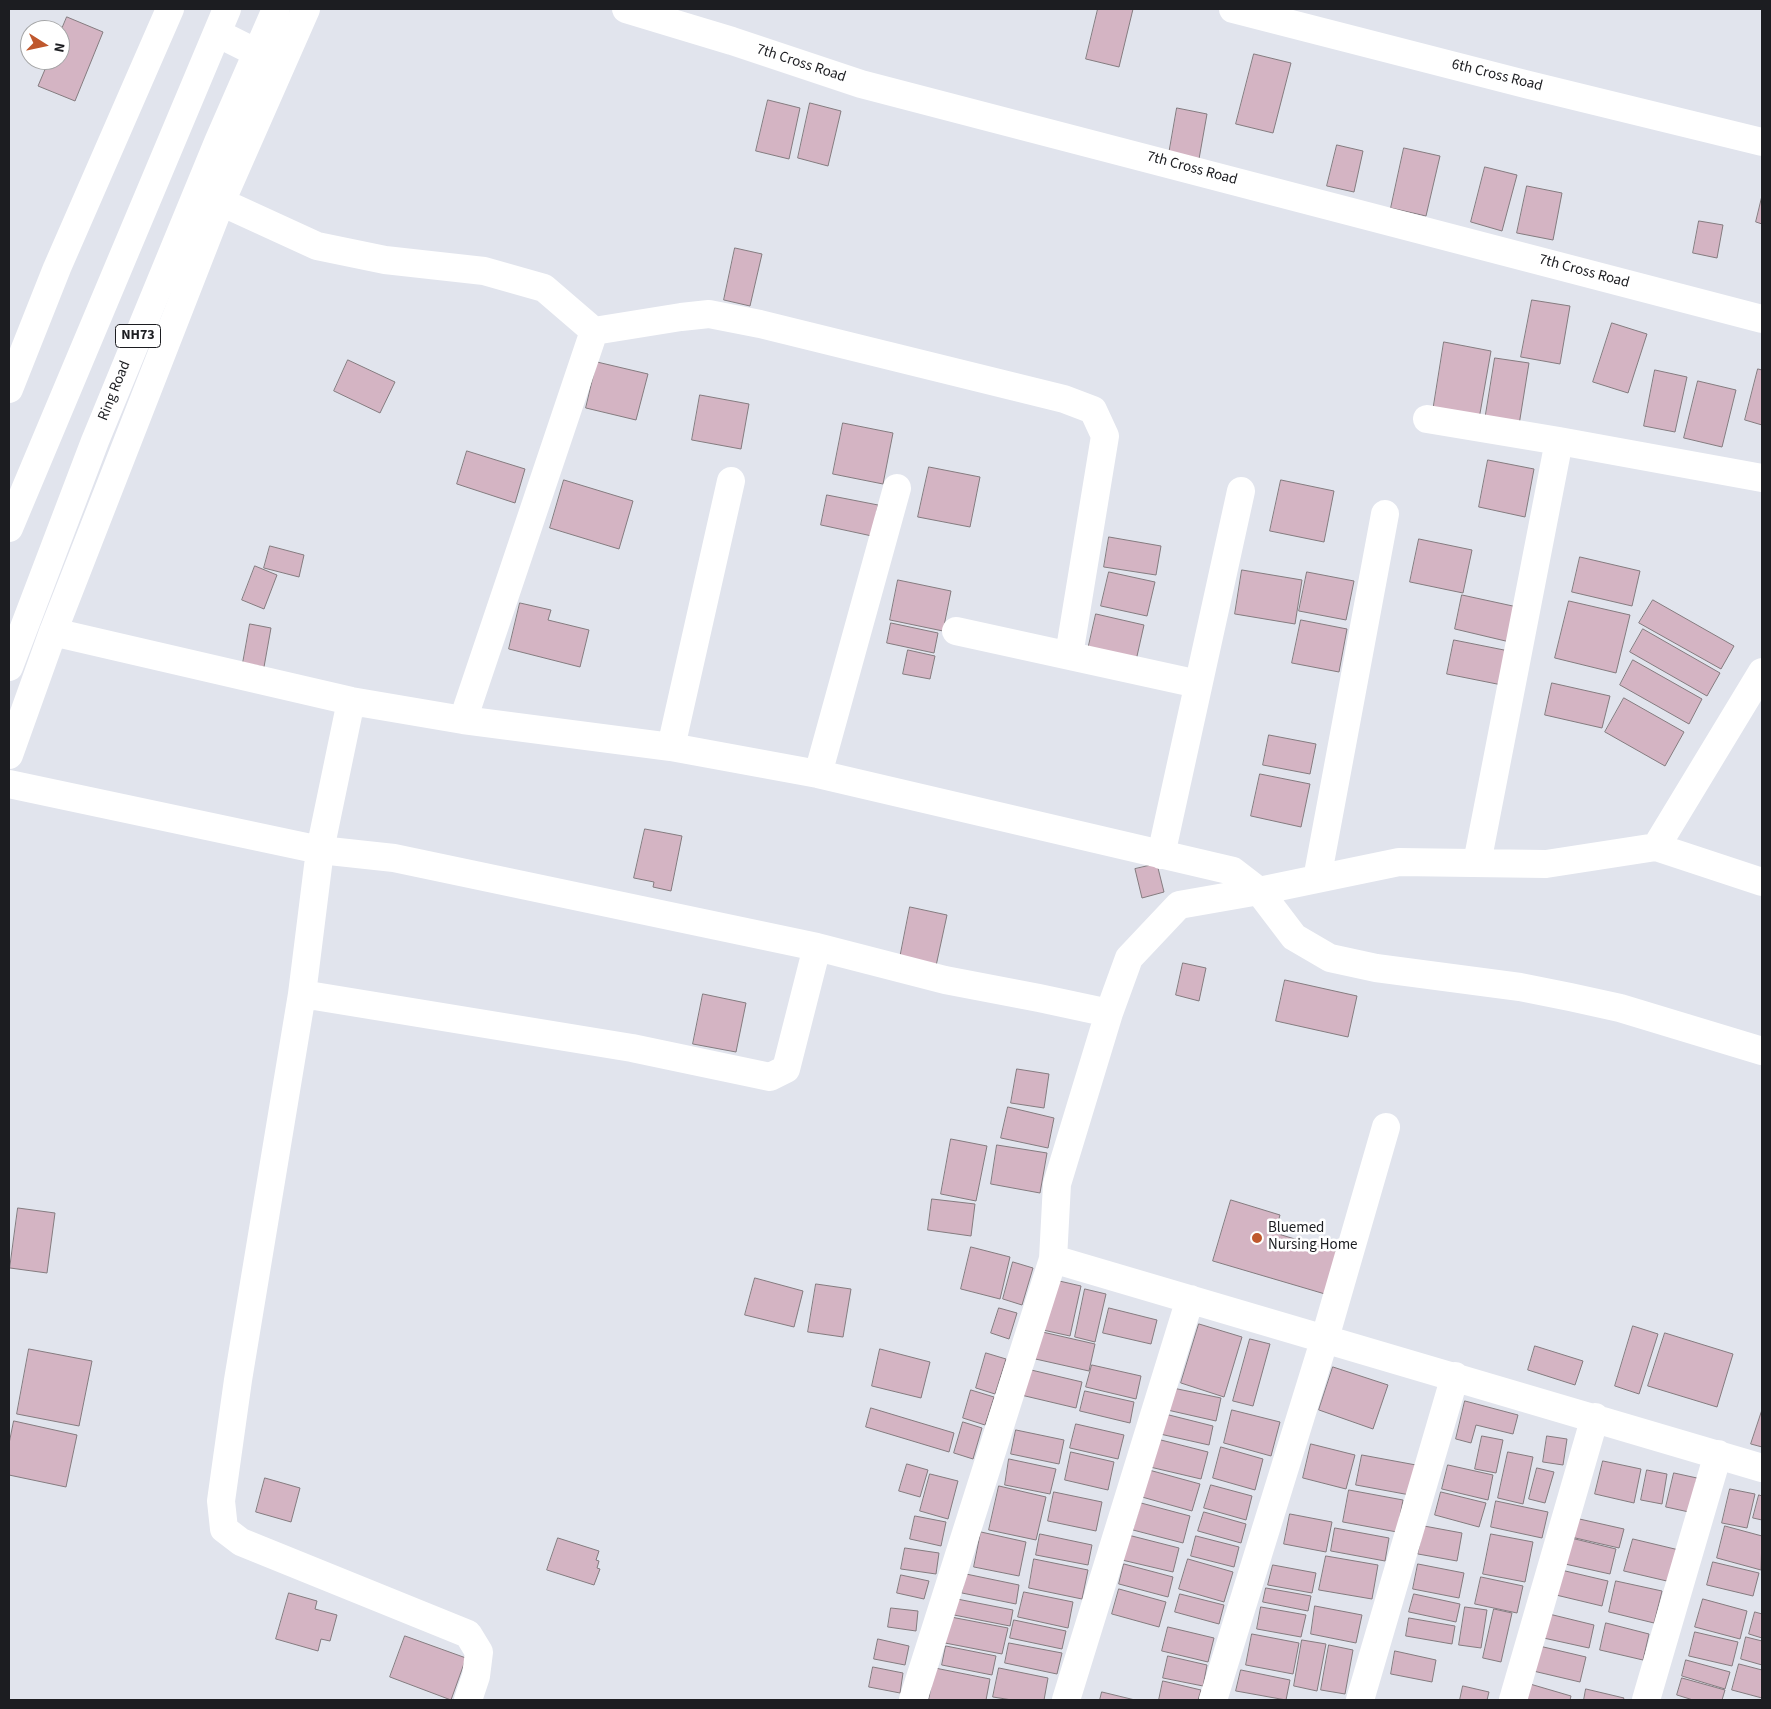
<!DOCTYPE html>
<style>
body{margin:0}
#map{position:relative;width:1771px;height:1709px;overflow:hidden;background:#e1e4ed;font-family:"Source Sans 3",sans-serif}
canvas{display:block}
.frame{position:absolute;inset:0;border:10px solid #1c1d21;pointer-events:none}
.north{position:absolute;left:20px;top:20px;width:50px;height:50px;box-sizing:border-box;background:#fff;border:1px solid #a4a5a6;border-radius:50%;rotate:100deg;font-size:14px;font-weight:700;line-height:20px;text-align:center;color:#1c1d21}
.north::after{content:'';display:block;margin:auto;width:18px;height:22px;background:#bf582e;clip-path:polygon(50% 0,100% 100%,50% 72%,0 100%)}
</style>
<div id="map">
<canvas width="1771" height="1709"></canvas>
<div class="frame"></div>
<div class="north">N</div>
</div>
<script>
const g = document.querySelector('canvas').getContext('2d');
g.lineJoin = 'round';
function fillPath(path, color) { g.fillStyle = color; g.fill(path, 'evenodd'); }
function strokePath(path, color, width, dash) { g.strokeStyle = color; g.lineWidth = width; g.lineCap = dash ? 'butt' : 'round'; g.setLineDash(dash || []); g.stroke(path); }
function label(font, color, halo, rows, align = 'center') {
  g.font = font + ' "Source Sans 3",sans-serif'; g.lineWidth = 5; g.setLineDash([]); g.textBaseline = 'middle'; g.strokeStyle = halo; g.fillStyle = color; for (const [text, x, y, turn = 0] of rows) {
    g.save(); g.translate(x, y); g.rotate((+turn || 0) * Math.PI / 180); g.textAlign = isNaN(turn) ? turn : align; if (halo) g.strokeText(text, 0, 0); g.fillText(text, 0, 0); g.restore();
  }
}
const building = new Path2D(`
 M1098 9H1133L1119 67 1086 59Z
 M67 17 103 32 75 101 38 86 49 60H60V33Z
 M1254 54 1291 63 1273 133 1236 124Z
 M768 100 800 108 789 159 756 151Z
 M810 103 841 111 828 166 798 158Z
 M1177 108 1207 114 1199 159 1169 154Z
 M1337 145 1363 151 1354 192 1327 186Z
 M1404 148 1440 156 1426 216 1391 208Z
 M1485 167 1517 175 1502 231 1471 222Z
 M1527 186 1562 193 1553 240 1517 233Z
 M1762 196V224L1756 222Z
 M1699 221 1723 225 1717 258 1693 253Z
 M735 248 762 254 750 306 724 300Z
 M1532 300 1570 306 1560 364 1521 357Z
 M1612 323 1647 334 1628 393 1593 382Z
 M1444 342 1491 351 1479 419 1433 411Z
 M1495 358 1529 363 1519 425 1485 420Z
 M348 360 395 382 380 413 334 391Z
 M597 362 648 374 636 420 586 408Z
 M1758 369 1762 370V425L1745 420Z
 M1655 370 1687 377 1675 432 1644 426Z
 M1698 381 1736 390 1722 447 1684 438Z
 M700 395 749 404 741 449 692 440Z
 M843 423 893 433 883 484 833 474Z
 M467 451 525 469 515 503 457 484Z
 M1488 460 1534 469 1525 517 1479 507Z
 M929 467 980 477 970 527 918 517Z
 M564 480 633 501 619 549 550 528Z
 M1281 480 1334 491 1324 542 1270 531Z
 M827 495 878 505 872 536 821 525Z
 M1109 537 1161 546 1156 575 1104 567Z
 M1419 539 1472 550 1463 593 1410 582Z
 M270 546 304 555 299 577 264 568Z
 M1580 557 1640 571 1632 606 1572 592Z
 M255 566 277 575 264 609 242 600Z
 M1242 570 1302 580 1295 624 1235 614Z
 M1109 572 1155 582 1147 616 1101 606Z
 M1307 572 1354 581 1346 620 1299 611Z
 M898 580 951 591 943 631 890 620Z
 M1462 595 1522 608 1514 643 1455 629Z
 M1653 600 1734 646 1721 669 1639 623Z
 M1569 601 1630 615 1616 673 1555 658Z
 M520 603 551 610 548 620 589 630 580 667 509 649Z
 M1096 614 1144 625 1135 665 1087 654Z
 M1301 620 1347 629 1339 672 1292 663Z
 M891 623 938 633 934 653 887 643Z
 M250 624 271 628 264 667 243 663Z
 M1643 629 1720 673 1707 696 1630 652Z
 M1454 640 1514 652 1507 686 1447 674Z
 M908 650 935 656 930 679 903 674Z
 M1633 660 1702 699 1689 724 1620 685Z
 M1552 683 1610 696 1602 728 1545 715Z
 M1624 698 1684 732 1665 766 1605 732Z
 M1269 735 1316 744 1310 774 1263 765Z
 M1260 774 1310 784 1301 827 1251 816Z
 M645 829 682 836 671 891 653 887 654 882 634 878Z
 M1157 864 1164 892 1142 898 1135 869Z
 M910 907 947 915 936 966 900 958Z
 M1183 963 1206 968 1199 1001 1176 995Z
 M1285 980 1357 996 1348 1037 1276 1021Z
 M703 994 746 1003 736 1052 693 1044Z
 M1017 1069 1049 1074 1044 1108 1011 1103Z
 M1008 1107 1054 1118 1048 1148 1001 1138Z
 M951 1139 987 1146 976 1201 941 1194Z
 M997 1145 1047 1153 1040 1193 991 1184Z
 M932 1199 975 1204 971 1236 928 1230Z
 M1231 1200 1280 1215 1275 1233 1338 1252 1325 1294 1213 1261Z
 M18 1208 55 1213 47 1273 10 1268Z
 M971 1247 1010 1257 1000 1299 961 1289Z
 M1013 1262 1033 1268 1022 1305 1003 1299Z
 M755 1278 803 1291 794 1327 745 1315Z
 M1055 1280 1081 1286 1070 1336 1043 1330Z
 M816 1284 851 1289 843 1337 808 1332Z
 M1085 1289 1106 1294 1095 1342 1075 1337Z
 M999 1308 1017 1313 1009 1339 991 1333Z
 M1109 1308 1157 1320 1151 1344 1103 1333Z
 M1199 1324 1242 1337 1224 1397 1181 1383Z
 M1633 1326 1658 1334 1639 1394 1615 1386Z
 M1038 1331 1095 1344 1089 1371 1031 1358Z
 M1665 1333 1733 1354 1717 1407 1648 1386Z
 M1250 1339 1270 1344 1253 1406 1233 1401Z
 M1535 1346 1583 1361 1575 1385 1528 1370Z
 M29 1349 92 1361 79 1426 17 1414Z
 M880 1349 930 1362 921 1398 872 1386Z
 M986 1353 1006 1359 995 1394 976 1388Z
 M1092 1365 1141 1376 1136 1399 1086 1387Z
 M1333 1367 1388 1385 1373 1429 1319 1410Z
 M1027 1369 1082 1382 1076 1408 1021 1395Z
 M1168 1387 1221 1398 1216 1421 1163 1409Z
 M971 1390 994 1397 985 1425 963 1418Z
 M1085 1391 1134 1402 1130 1423 1080 1411Z
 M1465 1401 1518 1415 1513 1434 1476 1425 1471 1443 1456 1439Z
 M871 1408 954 1433 949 1452 866 1427Z
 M1232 1410 1280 1422 1271 1456 1224 1443Z
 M1762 1410V1447L1751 1444Z
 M1165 1414 1213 1426 1209 1445 1160 1434Z
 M14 1421 77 1435 66 1487 9 1475V1444Z
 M963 1422 982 1428 973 1459 954 1453Z
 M1076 1424 1124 1435 1118 1459 1070 1448Z
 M1016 1430 1064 1440 1059 1464 1011 1454Z
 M1482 1436 1503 1440 1496 1473 1475 1469Z
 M1547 1436 1567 1439 1563 1465 1543 1462Z
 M1157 1439 1208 1452 1201 1479 1150 1467Z
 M1311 1444 1355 1455 1346 1489 1303 1478Z
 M1221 1447 1263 1459 1255 1490 1213 1478Z
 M1071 1452 1114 1462 1108 1490 1065 1480Z
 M1508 1452 1533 1457 1523 1504 1498 1498Z
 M1362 1455 1416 1465 1410 1495 1356 1485Z
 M1009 1459 1056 1469 1050 1494 1005 1485Z
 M1603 1461 1641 1469 1634 1503 1595 1494Z
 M907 1464 928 1470 920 1497 899 1491Z
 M1448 1465 1493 1475 1488 1500 1442 1489Z
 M1537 1468 1554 1472 1545 1503 1529 1499Z
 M1149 1470 1200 1484 1192 1511 1142 1497Z
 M1647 1470 1667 1474 1662 1504 1641 1500Z
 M1674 1473 1697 1478 1689 1512 1666 1507Z
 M930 1474 958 1481 948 1519 920 1511Z
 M265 1478 300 1488 291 1522 256 1512Z
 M1211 1485 1252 1496 1246 1520 1204 1508Z
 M999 1486 1046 1497 1036 1540 989 1530Z
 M1730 1489 1755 1494 1747 1528 1722 1523Z
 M1349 1490 1403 1500 1397 1532 1343 1522Z
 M1054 1492 1102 1502 1096 1531 1048 1521Z
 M1441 1492 1486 1503 1479 1527 1435 1515Z
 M1759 1495 1762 1496V1520L1753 1518Z
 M1496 1501 1548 1512 1542 1538 1491 1527Z
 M1141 1503 1190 1516 1183 1543 1133 1530Z
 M1204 1512 1246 1524 1241 1543 1198 1531Z
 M1290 1514 1332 1522 1326 1552 1284 1544Z
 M915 1516 946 1522 941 1546 910 1539Z
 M1575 1518 1624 1529 1619 1548 1571 1537Z
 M1424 1526 1462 1533 1457 1561 1418 1554Z
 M1725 1526 1762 1536 1761 1570 1717 1558Z
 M1335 1528 1389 1538 1385 1561 1331 1551Z
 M981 1532 1026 1542 1019 1576 974 1567Z
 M1040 1534 1092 1545 1088 1565 1036 1555Z
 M1491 1534 1533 1542 1525 1582 1483 1574Z
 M1128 1535 1179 1548 1173 1572 1122 1560Z
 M1196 1536 1239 1547 1234 1567 1191 1556Z
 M558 1538 599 1551 596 1560 599 1561 597 1568 600 1569 594 1585 547 1570Z
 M1571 1538 1616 1549 1610 1574 1565 1564Z
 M1633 1539 1679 1550 1671 1582 1624 1571Z
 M905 1548 939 1553 936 1574 901 1569Z
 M1326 1556 1378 1565 1372 1599 1319 1590Z
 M1034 1559 1088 1570 1082 1599 1029 1588Z
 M1188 1559 1233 1572 1224 1602 1179 1589Z
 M1713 1562 1759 1573 1753 1596 1707 1585Z
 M1124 1564 1173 1577 1168 1597 1119 1584Z
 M1418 1564 1464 1573 1459 1598 1413 1589Z
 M1273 1565 1316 1573 1312 1593 1268 1585Z
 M1561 1570 1608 1581 1602 1606 1556 1595Z
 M966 1574 1019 1585 1016 1604 962 1593Z
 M901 1575 929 1581 924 1599 897 1593Z
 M1481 1577 1523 1586 1517 1613 1475 1604Z
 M1616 1581 1662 1591 1654 1623 1609 1612Z
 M1266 1588 1311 1596 1308 1611 1263 1602Z
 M1119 1589 1166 1602 1159 1627 1112 1614Z
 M1024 1592 1073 1602 1068 1628 1018 1617Z
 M289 1593 317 1601 315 1609 337 1615 330 1641 321 1639 318 1651 276 1639Z
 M1180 1594 1224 1605 1219 1624 1175 1612Z
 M1414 1594 1460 1604 1456 1622 1409 1612Z
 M957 1599 1013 1610 1010 1626 954 1615Z
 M1703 1599 1747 1611 1740 1639 1695 1627Z
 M1315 1606 1362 1615 1356 1643 1311 1634Z
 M1261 1607 1306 1615 1301 1637 1257 1629Z
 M1465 1607 1487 1610 1481 1648 1459 1645Z
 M891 1608 918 1611 916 1631 888 1627Z
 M1494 1609 1512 1613 1501 1662 1483 1658Z
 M1755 1612 1762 1614V1638L1749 1634Z
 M1545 1613 1594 1625 1589 1648 1539 1637Z
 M951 1617 1008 1628 1002 1654 945 1643Z
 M1409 1618 1455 1626 1452 1644 1406 1636Z
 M1014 1620 1066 1631 1062 1649 1010 1638Z
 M1606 1623 1649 1634 1643 1660 1600 1650Z
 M1168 1627 1214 1638 1208 1662 1162 1651Z
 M1695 1632 1738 1642 1732 1666 1689 1656Z
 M1252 1634 1299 1643 1293 1674 1246 1665Z
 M405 1636 466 1658 451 1700 390 1677Z
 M1746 1637 1762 1641V1665L1741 1659Z
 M878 1639 909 1646 905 1665 874 1659Z
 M1302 1640 1326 1644 1317 1691 1294 1686Z
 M1009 1643 1062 1653 1057 1674 1005 1663Z
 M1329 1645 1353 1650 1345 1694 1321 1690Z
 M1535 1645 1586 1657 1580 1682 1529 1670Z
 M946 1646 996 1656 992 1675 942 1665Z
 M1395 1651 1436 1660 1432 1682 1391 1674Z
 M1168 1656 1207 1665 1203 1686 1163 1678Z
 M1686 1660 1730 1672 1725 1689 1682 1676Z
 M1739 1664 1762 1670V1698L1732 1690Z
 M873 1667 903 1673 900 1693 869 1687Z
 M935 1668 990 1679 986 1700H929Z
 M999 1668 1048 1678 1044 1700H1012L993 1697Z
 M1241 1670 1290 1680 1286 1700 1236 1691Z
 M1682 1678 1725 1690 1722 1700H1693L1677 1695Z
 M1163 1681 1201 1690 1198 1700H1159Z
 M1530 1684 1571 1696 1570 1700H1525Z
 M1463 1686 1489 1692 1487 1700H1460Z
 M1586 1689 1624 1698 1623 1700H1584Z
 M1102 1692 1135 1700H1100Z`);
fillPath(building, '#d4b4c3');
strokePath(building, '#847b7f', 1);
strokePath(new Path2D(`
 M626 9 732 41 861 84 1762 319
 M1233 9 1525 84 1762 142
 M221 202 317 246 385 260 484 271 544 288 594 331 463 720
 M594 331 681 317 709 314 760 324 1064 399 1093 410 1105 436 1069 655
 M9 389 57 268 170 9
 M1427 419 1559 441 1762 478
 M956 631 1198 684
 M53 632 351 701 463 720 671 747 818 774 1233 871 1259 891 1294 937 1330 958 1376 968 1520 987 1570 997 1620 1008 1762 1051
 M351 701 320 850 302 994 632 1048 770 1077 786 1069 817 947
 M671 747 731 481
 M9 755 53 632 221 202 306 9
 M818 774 897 488
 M9 784 320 850 394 858 817 947 945 980 1039 998 1109 1013
 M1656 847 1762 882
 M1161 855 1241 491
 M1477 863 1559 441
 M1317 879 1385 514
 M302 994 238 1380 221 1501 224 1529 241 1542 468 1634 479 1652 476 1676 468 1700
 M1053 1259 1762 1468
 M913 1700 1053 1259 1057 1184 1109 1013 1129 958 1179 905 1259 891 1399 862 1546 864 1656 847 1762 672
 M1066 1700 1190 1299
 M1213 1700 1325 1338 1386 1127
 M1360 1700 1455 1376
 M1513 1700 1595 1417
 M1646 1700 1718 1454`), '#fff', 28);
strokePath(new Path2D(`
 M217 33 257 53
 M9 528 227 9
 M9 667 95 441 218 142 276 9`), '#fff', 28);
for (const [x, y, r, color] of [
 [1257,1238,6,"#bf582e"]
]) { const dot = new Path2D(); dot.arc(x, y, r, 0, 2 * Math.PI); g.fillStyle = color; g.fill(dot); strokePath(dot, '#fff', 2); }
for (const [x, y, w] of [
 [138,336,45]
]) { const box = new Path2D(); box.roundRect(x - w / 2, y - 11.5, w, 23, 4); g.fillStyle = '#fff'; g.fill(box); strokePath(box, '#1c1d21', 1); }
label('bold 14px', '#1c1d21', null, [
 ["NH73",138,336]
]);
label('15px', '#1c1d21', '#fff', [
 ["7th Cross Road",801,64,18],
 ["6th Cross Road",1497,76,14],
 ["7th Cross Road",1192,169,15],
 ["7th Cross Road",1584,272,15],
 ["Ring Road",115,391,-68]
]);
label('15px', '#1c1d21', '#fff', [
 ["Bluemed",1268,1229],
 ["Nursing Home",1268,1246]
], 'left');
</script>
